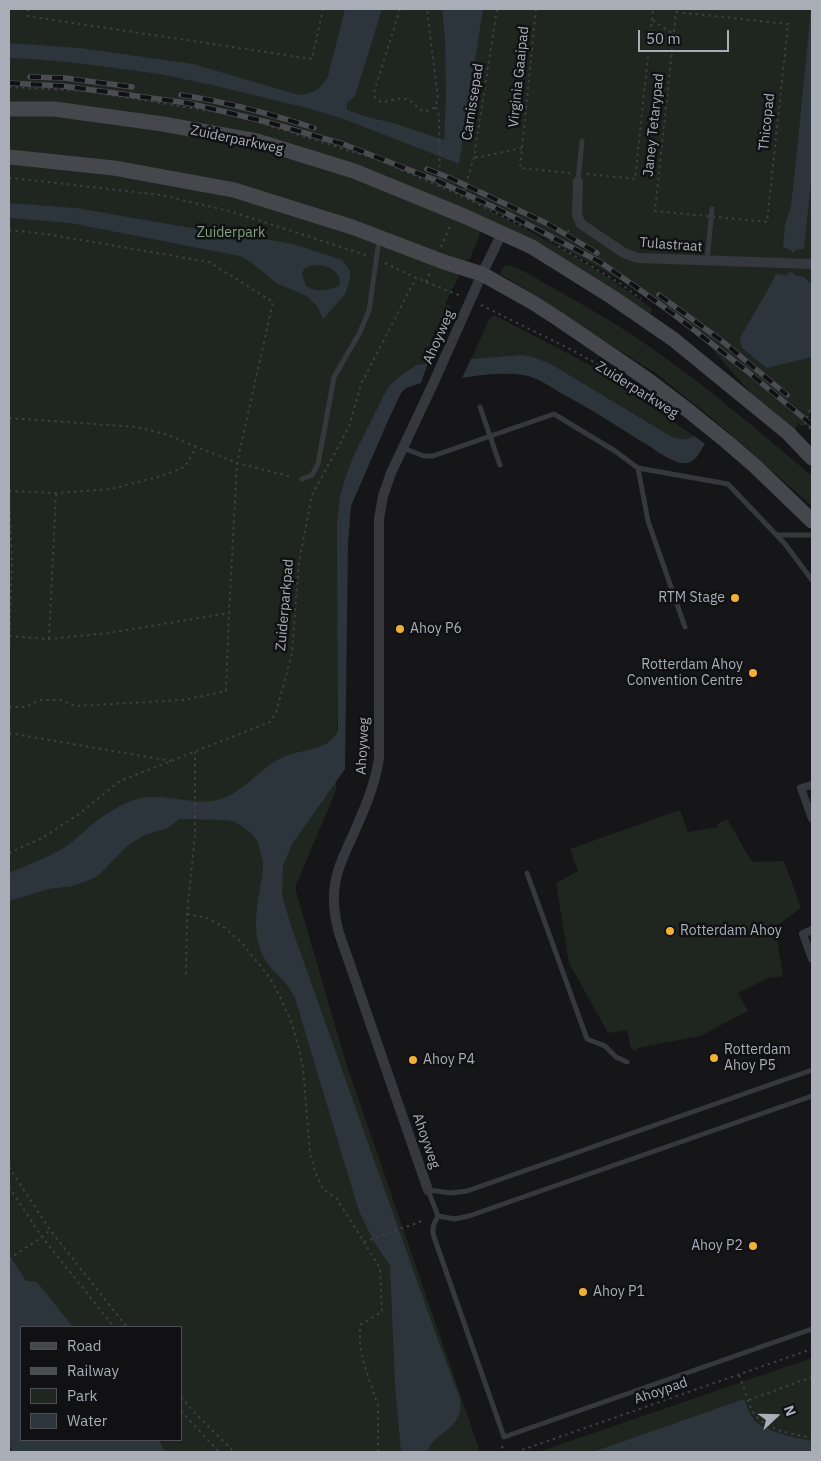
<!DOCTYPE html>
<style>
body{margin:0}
#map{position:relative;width:821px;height:1461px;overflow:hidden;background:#161618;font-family:"IBM Plex Sans",sans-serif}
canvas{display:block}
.frame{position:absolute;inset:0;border:10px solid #a8adb8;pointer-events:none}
.legend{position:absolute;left:20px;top:1326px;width:162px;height:115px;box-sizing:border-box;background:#111113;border:1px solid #4d4f55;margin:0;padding:6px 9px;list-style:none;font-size:15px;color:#a8adb8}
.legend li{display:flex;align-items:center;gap:10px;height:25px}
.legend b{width:25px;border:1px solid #4d4f55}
.north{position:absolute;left:751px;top:1391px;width:50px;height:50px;-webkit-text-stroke:4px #111113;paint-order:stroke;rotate:69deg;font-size:14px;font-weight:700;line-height:20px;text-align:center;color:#a8adb8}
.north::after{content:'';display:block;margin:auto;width:18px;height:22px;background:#a8adb8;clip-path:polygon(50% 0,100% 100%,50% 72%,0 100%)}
.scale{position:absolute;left:638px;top:30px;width:91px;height:22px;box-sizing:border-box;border:2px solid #a8adb8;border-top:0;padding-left:6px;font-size:15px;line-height:18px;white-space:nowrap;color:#a8adb8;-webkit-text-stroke:4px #111113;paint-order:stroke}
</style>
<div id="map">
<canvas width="821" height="1461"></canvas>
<div class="frame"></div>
<ul class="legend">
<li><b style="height:6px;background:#45474d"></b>Road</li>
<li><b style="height:6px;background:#4a4c52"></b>Railway</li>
<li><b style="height:14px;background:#1e261f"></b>Park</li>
<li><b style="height:14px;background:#2c353c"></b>Water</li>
</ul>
<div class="north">N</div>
<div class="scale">50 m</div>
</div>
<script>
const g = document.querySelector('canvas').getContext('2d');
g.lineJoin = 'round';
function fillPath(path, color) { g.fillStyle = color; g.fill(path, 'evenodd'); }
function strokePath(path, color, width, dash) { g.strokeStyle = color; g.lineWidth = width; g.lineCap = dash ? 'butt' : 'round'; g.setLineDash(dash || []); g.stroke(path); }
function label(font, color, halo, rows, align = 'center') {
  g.font = font + ' "IBM Plex Sans",sans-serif'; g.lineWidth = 5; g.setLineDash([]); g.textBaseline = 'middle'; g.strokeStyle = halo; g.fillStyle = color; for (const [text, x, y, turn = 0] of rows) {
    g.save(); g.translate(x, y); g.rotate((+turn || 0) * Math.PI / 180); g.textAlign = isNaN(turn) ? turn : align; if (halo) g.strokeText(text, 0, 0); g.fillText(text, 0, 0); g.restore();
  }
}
fillPath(new Path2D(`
 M9 9H812V409L803 427 798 423 792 439 700 336 624 282 491 208 490 211C547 239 602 270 652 309L651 315 486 219 479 234 480 235 469 260 467 259 445 304 451 307 428 363 416 365 410 369 352 495 339 643 336 790 295 888 346 1063 480 1452H9ZM21 1327H181V1440H21Z
 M505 265C517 265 542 282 553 288 589 308 624 328 657 352 711 390 761 433 812 476V506L713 419 654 372 597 337 532 293 500 274Z
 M494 315 590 365 694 436C686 441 680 439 672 437L551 364 521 355 471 359 489 320Z
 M680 810 688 832 717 827 718 828 717 824 727 819 752 862 784 861 801 908 775 927 783 976 771 978 770 975V977L738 993 748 1011 700 1036 637 1048V1050L633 1051V1049H631L627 1030 608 1033 569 963 556 883 578 871 570 849Z
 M812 1358V1452H538Z`), '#1e261f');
fillPath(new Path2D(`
 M345 9H382L355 96 347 103V110L367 117 393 123 444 140 446 99 445 38 442 9H483L459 164 344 119 307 108 212 85 159 74 85 64 34 59 9 58V43L80 48 193 64 299 95C315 93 320 90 328 76Z
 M811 9H812V172L804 249 796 250 793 253 790 250 783 247 785 225 791 206 795 170Z
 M9 203 76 208 180 226 259 238 293 244 342 260 350 271V280L345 294 323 319 317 306 307 296 276 283 252 263 240 256 70 223 9 218ZM320 265C331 267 343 273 339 286 326 291 319 293 306 286L302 274 304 269 309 266Z
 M790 272 793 273 794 275 804 277 812 285V357L767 368 742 348 740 338 774 279 775 274 787 275Z
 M521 355 533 357 551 364 672 437C680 439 686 441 694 436L705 444C700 451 696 462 687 463 676 465 658 452 649 446 620 428 591 409 561 393 549 386 537 377 523 375 508 372 477 375 462 378L471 359Z
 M428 363 421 383 406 388 401 393 387 423 351 506 348 543 345 769 292 844 283 866 282 895 291 926 438 1340 460 1399C465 1431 431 1432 428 1452H401L395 1385 390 1265 374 1242 359 1211 295 998C289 983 275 974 266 961 248 933 259 900 263 869V861L258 842 253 835 242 826 233 821 225 820 180 819 166 829 157 831 143 836 127 846 103 871 94 878 73 886 49 889 9 901V873C27 865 47 858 64 848 77 839 87 828 99 819 109 812 119 806 129 802 157 790 184 804 212 801 242 797 257 769 283 757 300 749 331 751 338 730L337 523 340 496 345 479 353 457 384 395 390 385 403 374 416 365Z
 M9 1255 26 1281 37 1282 73 1327H21V1440H159L165 1452H13L9 1444Z
 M744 1399C747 1407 750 1415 755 1421 767 1432 796 1438 812 1441V1452H593Z`), '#2c353c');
strokePath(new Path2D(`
 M28 9 27 16 312 59 323 9
 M400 9 374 92C374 97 376 100 381 102 389 102 398 97 406 99 418 102 417 117 434 108L438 99 427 9
 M536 9 520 168 570 173
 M676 12 788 24 767 222 655 211Z
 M653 20 673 34
 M9 87 86 91 235 115 376 159 462 196 526 228
 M436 107 439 116 440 187
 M475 157H480L522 148
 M587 174 635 179 653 9
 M9 178 40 181 161 195 233 212 369 256
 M462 197 474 157 497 9
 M9 230 46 234 209 262 273 302 237 463 229 613 108 633 49 639 10 636
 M550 241 572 229
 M558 246 621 284 641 299
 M441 247 451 224
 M385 263 416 278 461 296
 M426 282 431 270
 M481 305 572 350 606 369
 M812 404 805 424 812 430
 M9 418 137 427 165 434 237 463 293 477
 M9 491 56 493 111 489 161 476 185 467 196 447
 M49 639 56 494
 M9 651 12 562 9 491
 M9 707H26L40 700H61L75 706 184 700 226 691 229 613
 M9 733 171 761
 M9 853 42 838 79 814 120 781 270 722 276 713 292 653 299 562 312 495 349 427 361 384 416 278
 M187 914 208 918 225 928 242 943 270 978 281 999 292 1024 298 1045 303 1068 310 1153 315 1172 323 1189 337 1199 380 1268 382 1312 360 1325V1346L365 1367 378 1406V1452
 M186 974 187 914 195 836V752
 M9 1167 50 1230 127 1327
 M9 1187 42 1237 114 1327
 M364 1242 425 1220
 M9 1259 42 1237 50 1230
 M739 1375C744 1387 747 1401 753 1412 764 1430 793 1434 812 1438
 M181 1397 194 1412 234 1452
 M749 1400 812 1377
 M181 1411 219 1452
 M502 1446 504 1452
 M516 1452 812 1349`), '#3d3f44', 2, [2.5, 4]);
strokePath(new Path2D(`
 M578 181 582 141
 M707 260 712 209
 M480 407 500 465
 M403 448 424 456H433L554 414 615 451 638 468 728 484 785 544 812 580
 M638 468 648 521 685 627
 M302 479 312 475 318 464 334 377 359 334 369 311 379 240
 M778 535H812
 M527 873 587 1039 605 1046 616 1057 627 1062
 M428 1190 451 1193 467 1191 812 1070
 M428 1190 438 1216
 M438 1216C434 1223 431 1229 434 1237L504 1437 812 1329
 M438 1216 455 1219 469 1216 812 1096`), '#37383d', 5);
strokePath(new Path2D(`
 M812 785 801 788 812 819
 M812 930 803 934 812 959`), '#37383d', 8);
strokePath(new Path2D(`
 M578 181 577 215 581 224 624 253 638 258 812 264
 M428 1190 339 933C334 915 332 897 336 879 339 863 347 849 353 835 364 810 375 786 379 758V519L383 496 391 473 433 384 482 274 502 233`), '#37383d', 10);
strokePath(new Path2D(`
 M9 109H54L163 124 257 141 354 171 464 216 532 247 612 297 673 339 788 433 812 458
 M9 157 114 168 234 190 352 227 444 262 482 274 532 302 557 318 648 380 690 412 726 441 755 466 812 521`), '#45474d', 15);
const rail = new Path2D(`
 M30 77 65 78 132 87
 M9 83 63 86 188 103 267 122 343 144 438 181 502 211 600 262 636 287 672 313 747 371 812 425
 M181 95C227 102 271 114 314 128
 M427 169 450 178 548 224 597 253
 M659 295 722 341 787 395`);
strokePath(rail, '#4a4c52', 5.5);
strokePath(rail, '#111113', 4, [11]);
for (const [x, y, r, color] of [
 [735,598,5,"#f2b134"],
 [400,629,5,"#f2b134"],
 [753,673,5,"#f2b134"],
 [670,931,5,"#f2b134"],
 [714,1058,5,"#f2b134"],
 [413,1060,5,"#f2b134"],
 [753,1246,5,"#f2b134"],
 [583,1292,5,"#f2b134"]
]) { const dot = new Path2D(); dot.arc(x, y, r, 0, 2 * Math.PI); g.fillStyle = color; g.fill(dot); strokePath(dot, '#111113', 2); }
label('14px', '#a8adb8', '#111113', [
 ["Virginia Gaaipad",519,77,-84],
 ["Carnissepad",473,102,-81],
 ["Thicopad",767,122,-84],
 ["Janey Tetarypad",654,125,-84],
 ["Zuiderparkweg",237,140,12],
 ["Tulastraat",671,245,4],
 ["Ahoyweg",439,337,-66],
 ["Zuiderparkweg",637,390,32],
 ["Zuiderparkpad",285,605,-85],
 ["Ahoyweg",363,746,-87],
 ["Ahoyweg",426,1141,71],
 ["Ahoypad",661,1391,-19]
]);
label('14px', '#7fa381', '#111113', [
 ["Zuiderpark",231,233]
]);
label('14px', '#a8adb8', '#111113', [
 ["RTM Stage",725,598,"right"],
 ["Ahoy P6",410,629],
 ["Rotterdam Ahoy",743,665,"right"],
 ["Convention Centre",743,681,"right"],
 ["Rotterdam Ahoy",680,931],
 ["Rotterdam",724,1050],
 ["Ahoy P5",724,1066],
 ["Ahoy P4",423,1060],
 ["Ahoy P2",743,1246,"right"],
 ["Ahoy P1",593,1292]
], 'left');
</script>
